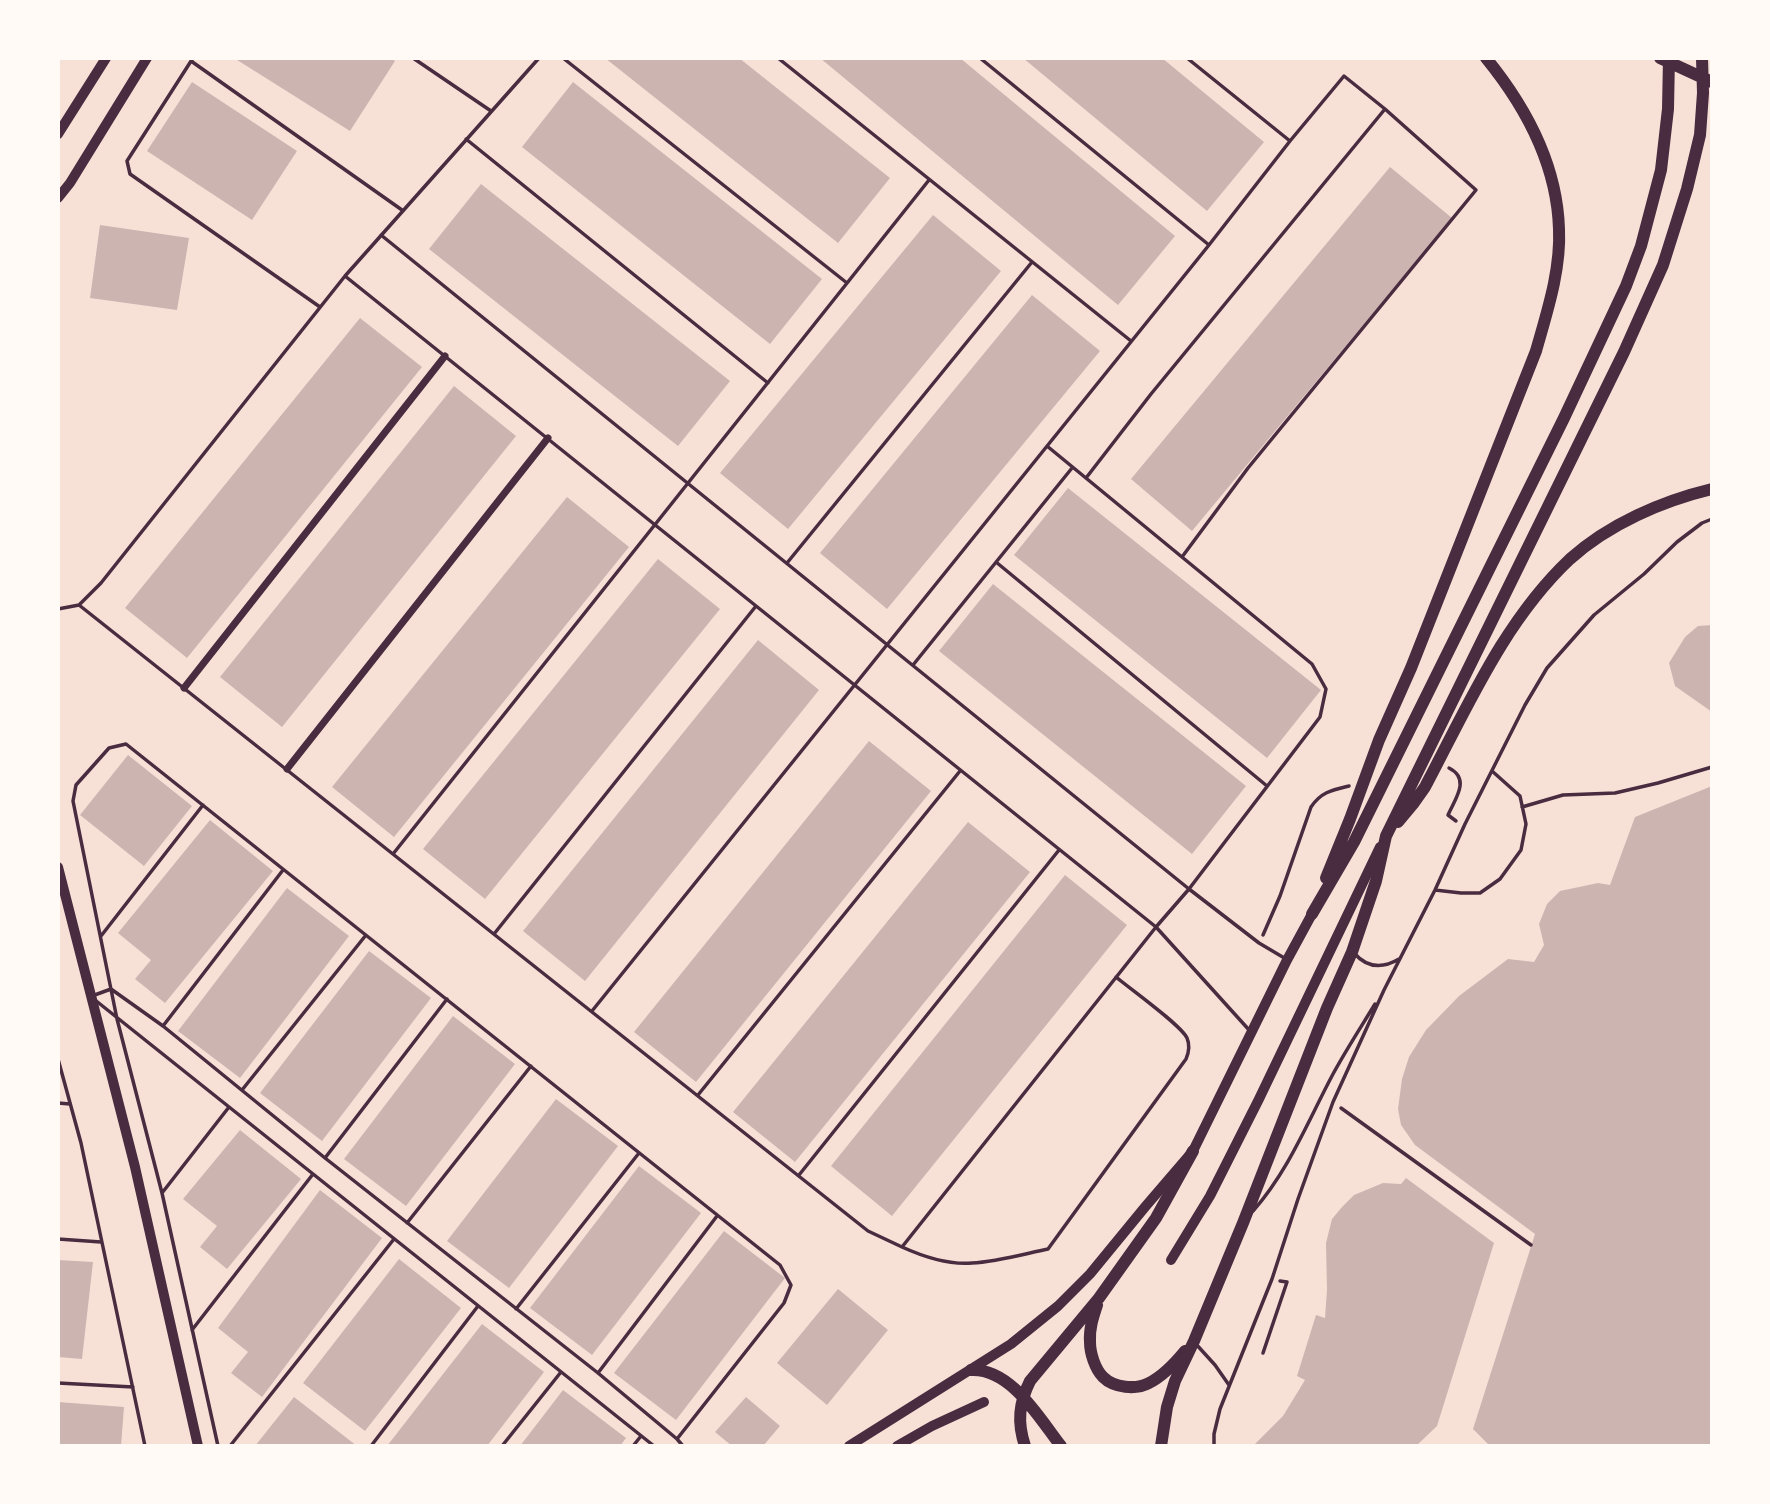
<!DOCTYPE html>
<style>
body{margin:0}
#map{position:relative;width:1770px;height:1504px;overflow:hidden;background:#f7e1d7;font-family:"Work Sans",sans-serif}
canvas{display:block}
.frame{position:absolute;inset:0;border:60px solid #fffaf5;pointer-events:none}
</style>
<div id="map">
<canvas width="1770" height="1504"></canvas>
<div class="frame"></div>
</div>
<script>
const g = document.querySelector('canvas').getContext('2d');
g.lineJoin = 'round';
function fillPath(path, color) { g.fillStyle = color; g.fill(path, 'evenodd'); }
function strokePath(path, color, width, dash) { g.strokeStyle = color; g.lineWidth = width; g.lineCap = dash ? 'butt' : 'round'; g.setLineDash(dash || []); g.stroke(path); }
fillPath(new Path2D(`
 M234 58H390L395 61 350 131Z
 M605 58H739L890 178 838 243Z
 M820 58H960L1175 236 1118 305Z
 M1023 58H1162L1264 142 1207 211Z
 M192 82 297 151 252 220 147 151Z
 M573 82 822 279 770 344 522 147Z
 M1390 167 1452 218 1192 531 1131 479Z
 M481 184 730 381 678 446 429 249Z
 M933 215 1001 271 788 529 720 473Z
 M100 225 189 238 177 310 90 298Z
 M1032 295 1100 351 887 609 820 553Z
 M360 318 422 367 187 658 125 608Z
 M454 386 516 436 282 727 220 677Z
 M1068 488 1321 690 1267 758 1014 555Z
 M567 497 629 547 394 837 332 787Z
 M658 559 720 609 485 899 423 849Z
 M993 584 1246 786 1192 854 939 651Z
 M1712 625V712L1675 686 1669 663 1685 637 1698 626Z
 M758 640 819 690 585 981 523 931Z
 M869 741 931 791 696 1082 634 1032Z
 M128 755 192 806 144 866 80 815Z
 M1712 786V1446H1490L1473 1429 1535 1234 1415 1145 1401 1125 1398 1109 1402 1079 1409 1057 1426 1030 1459 996 1508 959 1534 962 1544 945 1539 924 1547 904 1560 891 1598 883 1610 885 1635 817Z
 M210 820 273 871 165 1003 135 979 151 960 118 933Z
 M968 822 1030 872 795 1162 733 1112Z
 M1065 875 1127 925 892 1216 831 1166Z
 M287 888 349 936 240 1078 178 1031Z
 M369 951 431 998 322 1141 260 1093Z
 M453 1016 515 1064 406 1206 344 1159Z
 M556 1099 618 1146 509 1288 447 1241Z
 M240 1130 301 1179 227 1269 200 1247 217 1226 183 1199Z
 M639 1166 701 1213 592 1355 530 1308Z
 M1406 1178 1494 1243 1437 1426 1416 1446H1253L1283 1416 1305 1380 1297 1376 1316 1315 1325 1318 1327 1290 1326 1243 1332 1219 1342 1207 1354 1195 1383 1183 1401 1184Z
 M320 1190 382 1238 262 1397 231 1373 248 1352 218 1328Z
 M724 1231 785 1278 676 1420 614 1373Z
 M399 1259 461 1308 365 1431 303 1383Z
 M58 1260 93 1262 82 1359 58 1357Z
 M838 1289 888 1330 827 1405 777 1363Z
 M482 1324 544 1372 487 1446H387Z
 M563 1390 626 1438 620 1446H520Z
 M294 1397 357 1446H255Z
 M746 1397 780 1426 763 1446H732L715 1432Z
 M58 1402 124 1407 121 1446H58Z`), '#ccb4b1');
strokePath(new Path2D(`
 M1449 768C1471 779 1455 799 1448 815L1456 821
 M1263 935 1280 896 1311 807C1321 792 1332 790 1349 786
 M1341 1108 1531 1245
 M1263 1353 1287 1282 1280 1281`), '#4a2c40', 3.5);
strokePath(new Path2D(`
 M193 58 127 161 130 174 320 307
 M413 58 491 111
 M563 58 847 283
 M778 58 1131 341
 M980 58 1209 245
 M1187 58 1290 141
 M191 61 402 210
 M466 139 768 383
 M381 235 1189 889 1259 943 1286 959
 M345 276 1156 927 1250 1031
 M1086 478 1151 394 1385 109
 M996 562 1267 786
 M787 563 1032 262
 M79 605 868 1231 902 1247 1156 927 1189 889 1320 717 1326 689 1312 664 1047 446
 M58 609 79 605 101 583 345 276 539 58
 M913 665 1072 468
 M1522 807 1563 795 1615 793 1658 783 1712 767
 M393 854 929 180
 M1435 890 1461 893H1480L1500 879 1521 850 1526 824 1520 796 1492 771
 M494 934 756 606
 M101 936 203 805
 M1354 953C1367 968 1382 969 1399 959
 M92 996 111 989 163 1026 325 1158 598 1373 677 1439 683 1446
 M95 1000 654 1446
 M592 1011 1209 245 1290 141 1344 76 1385 109 1476 190 1248 468 1182 557
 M163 1026 283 870
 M58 1059 81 1143 145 1446
 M242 1090 366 935
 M698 1095 960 771
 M58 1103 70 1104
 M325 1158 447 999
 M799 1175 1059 850
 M162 1193 229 1107
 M1253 1211C1289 1170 1308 1121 1333 1074 1346 1050 1361 1027 1375 1004
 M407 1223 531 1066
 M58 1239 101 1242
 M902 1247C924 1257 948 1265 972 1263 996 1262 1024 1254 1048 1249L1186 1059C1189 1052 1190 1045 1187 1038 1181 1025 1129 988 1116 977
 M516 1309 639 1153
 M192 1330 313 1174
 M1195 1343 1215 1365 1229 1385
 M598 1373 717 1216
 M58 1383 133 1387
 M218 1446 162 1193 117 1019 73 801 76 785 109 748 126 744 780 1265 791 1285 784 1303 677 1439
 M230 1446 394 1239
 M371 1446 478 1306
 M502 1446 561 1372
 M633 1446 641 1436
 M1214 1446V1434L1220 1409 1272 1279 1298 1199 1333 1102 1384 990 1435 890 1465 824 1525 705 1547 668 1594 615 1644 574 1677 542 1702 523 1712 519`), '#4a2c40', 3.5);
strokePath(new Path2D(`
 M184 688 445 356
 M287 769 548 438`), '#4a2c40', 7);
strokePath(new Path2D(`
 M58 867 135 1167 198 1446`), '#4a2c40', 10);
strokePath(new Path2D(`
 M58 134 106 58
 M58 198 70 183 147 58
 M1171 1260 1210 1196 1259 1099 1380 847
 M849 1446 1011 1344 1058 1306 1090 1274 1145 1207 1193 1151 1287 960 1312 914
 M897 1446 932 1426 984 1402`), '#4a2c40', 10);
strokePath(new Path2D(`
 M1660 58 1712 82
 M1398 822 1413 804 1425 787C1467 708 1504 621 1570 559 1609 524 1662 501 1712 489
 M1326 878 1350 819 1379 740 1411 668 1536 351C1547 312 1561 270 1559 229 1557 164 1526 107 1486 58
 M1312 914 1354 842 1564 418 1626 286 1641 246 1661 170 1668 109 1669 58
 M1097 1305C1093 1317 1089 1329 1090 1342 1090 1353 1095 1369 1103 1377 1114 1388 1136 1390 1149 1383 1163 1376 1176 1362 1185 1351
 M971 1370C1011 1368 1039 1418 1061 1446
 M1025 1446C1017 1422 1019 1403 1030 1381L1099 1298 1156 1218 1193 1151
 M1161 1446 1167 1407 1175 1381 1194 1341 1243 1223 1327 1008 1352 952 1376 881 1386 836 1624 352 1663 265 1687 189 1700 135 1703 93 1702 58`), '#4a2c40', 12);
</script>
